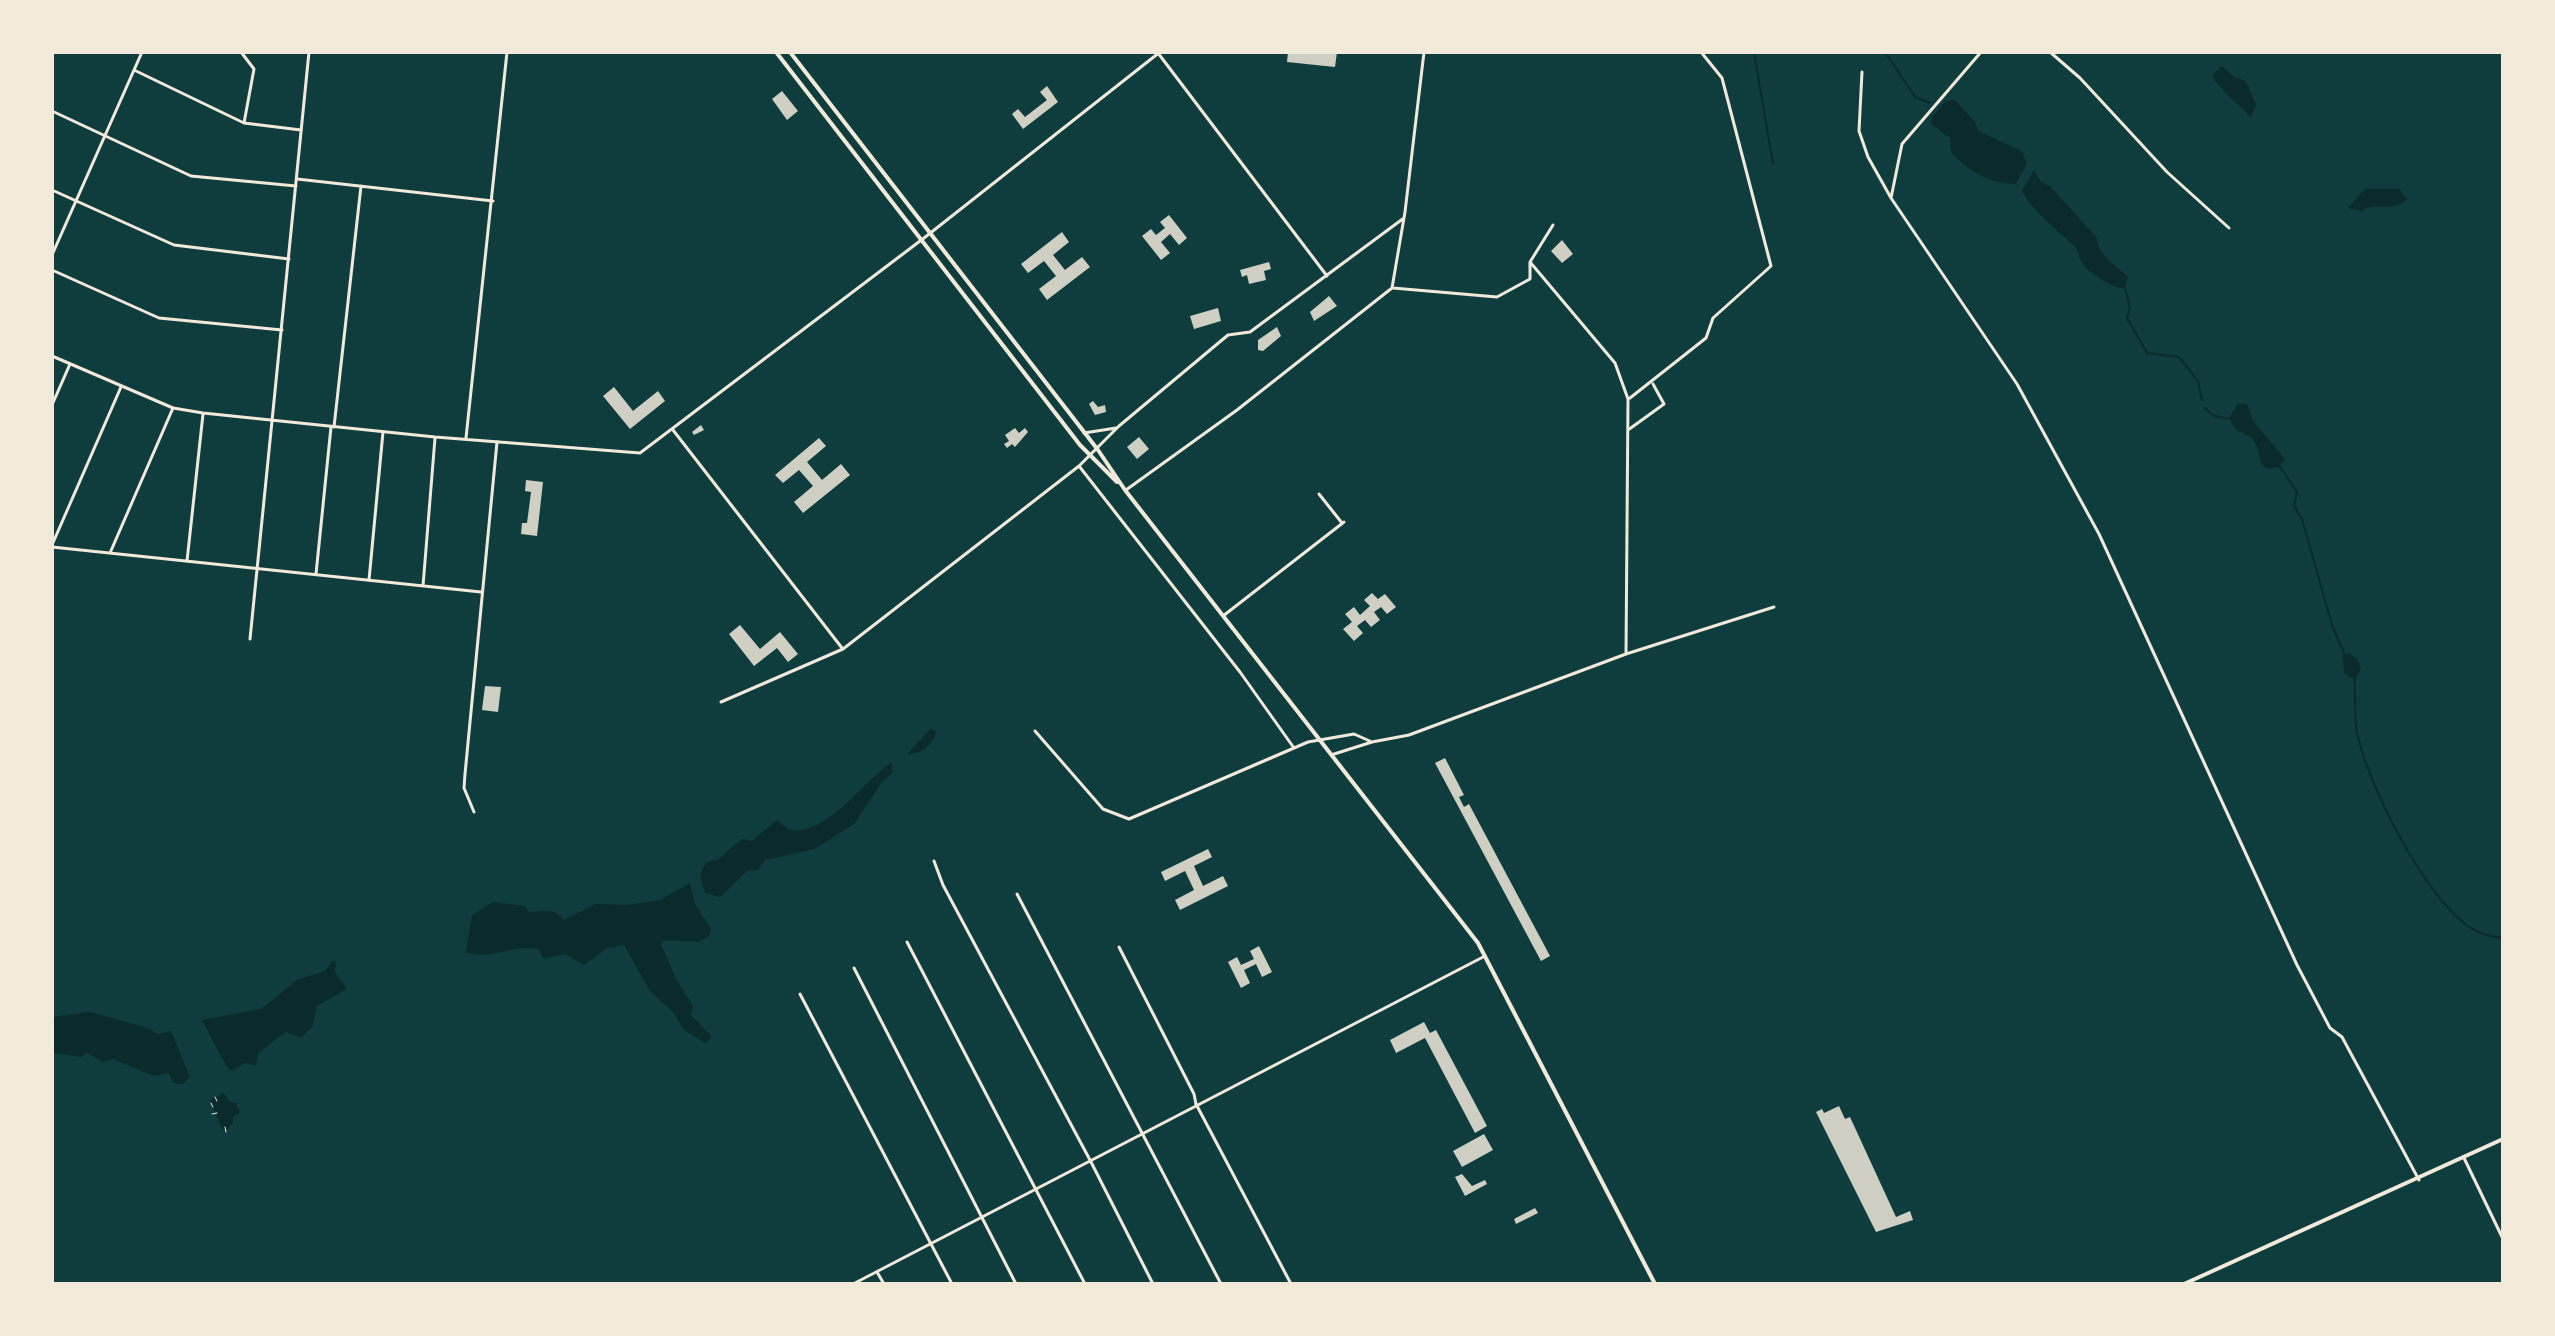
<!DOCTYPE html>
<style>
body{margin:0}
#map{position:relative;width:2555px;height:1336px;overflow:hidden;background:#0f3d3e;font-family:Montserrat,sans-serif}
canvas{display:block}
.frame{position:absolute;inset:0;border:54px solid #f1e9da;pointer-events:none}
</style>
<div id="map">
<canvas width="2555" height="1336"></canvas>
<div class="frame"></div>
</div>
<script>
const g = document.querySelector('canvas').getContext('2d');
g.lineJoin = 'round';
function fillPath(path, color) { g.fillStyle = color; g.fill(path, 'evenodd'); }
function strokePath(path, color, width, dash) { g.strokeStyle = color; g.lineWidth = width; g.lineCap = dash ? 'butt' : 'round'; g.setLineDash(dash || []); g.stroke(path); }
fillPath(new Path2D(`
 M2222 66 2234 77 2246 81 2256 105 2251 117C2241 107 2216 86 2212 75Z
 M1955 100 1975 122 1978 131 2022 151 2027 164 2016 184C1988 183 1970 172 1951 152L1950 138 1932 125 1931 118 1946 101Z
 M2034 170 2041 182 2050 186 2097 238C2098 256 2116 265 2128 277L2125 288C2115 290 2089 273 2083 264 2079 259 2079 252 2075 247 2057 229 2034 214 2022 191Z
 M2365 189H2399L2407 199C2395 213 2375 201 2362 211L2348 208Z
 M2238 404H2247L2253 421 2285 459 2279 467 2268 469 2261 464C2258 446 2256 436 2237 431L2229 418Z
 M2349 653 2357 659 2361 669 2355 680 2344 673 2343 655Z
 M931 728 936 732C933 744 920 756 907 754Z
 M892 762V773L881 783 854 824 814 849 765 860 758 870 747 871 720 897 705 893 700 876 706 862 717 860 742 839 752 841 777 820C783 823 784 828 791 830 826 836 865 780 892 762Z
 M690 883 695 904 711 929 710 935 699 942 664 940 661 944 676 979 693 1006 691 1015 712 1037 705 1043 684 1030 672 1011 650 991 624 945 607 948 584 965 564 954 543 959 539 950C514 942 492 962 466 952L472 915 493 902 525 906 529 912C543 912 554 907 564 920L596 904 626 905 660 900Z
 M333 960 337 963 334 971 347 989 317 1006 312 1027 301 1038 286 1032 258 1053 256 1066 246 1063 231 1071 227 1067 202 1020 261 1009 297 980 325 971Z
 M90 1012 148 1028 158 1034 171 1031 190 1077 183 1084 173 1083 169 1073 153 1076 113 1059 103 1062 87 1053 81 1057 52 1053V1017Z
 M223 1093 230 1102 236 1103 240 1113 233 1116V1123L226 1130 222 1129 210 1100Z`), '#0a2a2b');
strokePath(new Path2D(`
 M1754 52 1773 164
 M1885 52 1915 97 1930 103
 M2125 288 2130 307 2127 318 2147 353 2179 357 2198 381 2202 400
 M2205 408 2214 416 2231 419
 M2280 467 2297 492 2294 506 2302 519 2332 625 2344 653
 M2354 678C2357 696 2353 715 2357 733 2369 787 2421 888 2464 923 2476 933 2488 936 2503 938`), '#0a2a2b', 2);
fillPath(new Path2D(`
 M1288 52H1337L1335 67 1287 62Z
 M1047 86 1058 102 1023 129 1012 114 1018 109 1025 117 1047 100 1040 92Z
 M782 91 798 111 787 120 772 99Z
 M1169 215 1187 238 1179 245 1170 234 1161 242 1170 253 1161 260 1142 236 1151 229 1156 235 1165 228 1160 222Z
 M1062 232 1069 242 1053 255 1065 270 1082 257 1090 267 1047 300 1039 289 1056 276 1044 261 1028 273 1021 264Z
 M1562 240 1573 254 1562 263 1551 251Z
 M1269 262 1271 269 1264 271 1266 280 1249 284 1247 275 1242 277 1240 270Z
 M1329 296 1337 306 1314 321 1310 312Z
 M1218 308 1221 321 1194 329 1190 316Z
 M1277 327 1281 336 1263 351 1258 350V340Z
 M614 387 633 411 658 391 665 401 630 429 603 396Z
 M1093 401 1098 407 1105 405 1106 412 1095 415 1089 404Z
 M701 425 704 430 694 435 692 432Z
 M1015 428 1019 433 1025 428 1028 432 1015 447 1012 444 1007 448 1004 444 1009 441 1005 435Z
 M1139 437 1149 449 1137 459 1127 447Z
 M819 438 826 446 807 462 822 480 841 464 850 475 803 513 794 502 813 486 799 470 783 483 775 475Z
 M526 480 543 482 537 536 521 534 522 523H527L531 492 525 491Z
 M1372 593 1378 599 1385 594 1396 607 1387 614 1381 607 1374 612 1380 620 1371 627 1365 620 1357 626 1363 633 1354 641 1343 629 1352 622 1345 614 1354 607 1360 615 1370 606 1364 600Z
 M740 625 760 649 780 632 798 654 788 662 777 648 754 666 729 634Z
 M485 686 501 687 498 712 482 710Z
 M1445 758 1464 795 1459 797 1464 807 1469 804 1550 956 1541 961 1435 763Z
 M1208 849 1212 857 1194 866 1203 886 1223 876 1228 886 1180 910 1175 900 1194 890 1185 871 1165 881 1161 872Z
 M1259 946 1272 972 1262 977 1256 964 1244 970 1250 983 1241 988 1228 962 1237 957 1241 965 1254 959 1250 951Z
 M1424 1022 1430 1033 1436 1030 1487 1126 1475 1133 1425 1038 1396 1053 1390 1040Z
 M1839 1106 1845 1119 1850 1117 1896 1217 1910 1211 1913 1220 1876 1232 1816 1112 1822 1109 1824 1113Z
 M1484 1134 1493 1150 1462 1167 1453 1151Z
 M1462 1174 1472 1186 1485 1180 1487 1184 1465 1196 1455 1177Z
 M1535 1208 1538 1213 1516 1224 1514 1219Z`), '#cfcfc3');
strokePath(new Path2D(`
 M215 1097 217 1101
 M211 1103 213 1107
 M212 1114 217 1113
 M225 1127 226 1132`), '#f1e9da', 1);
strokePath(new Path2D(`
 M241 52 254 69 244 123
 M2050 52 2080 78 2167 172 2229 228
 M1158 53 1327 276
 M134 70 244 123 301 130
 M1862 72 1859 131 1868 157 1891 198 2017 384 2099 534 2297 965 2330 1028 2342 1037 2419 1180
 M52 111 191 176 296 186
 M297 179 493 201
 M52 190 174 245 289 259
 M1891 198 1902 144 1981 52
 M1553 225 1530 262 1615 363 1628 399 1626 654
 M52 255 142 52
 M52 270 159 318 282 330
 M1393 288 1497 297 1530 279V262
 M1630 398 1706 338 1713 318 1771 266 1722 78 1701 52
 M52 405 70 364
 M334 427 361 186
 M673 430 842 648
 M1628 430 1664 404 1653 384
 M1084 433 1116 428
 M1079 466 1240 672 1294 748
 M1126 490 1237 410 1392 288 1405 212 1424 52
 M1319 494 1342 523
 M52 545 121 387
 M52 547 481 592
 M110 553 173 408
 M187 561 203 414
 M316 574 331 427
 M369 580 383 432
 M423 586 435 438
 M1223 616 1344 522
 M250 639 272 421
 M721 702 843 649 1079 466 1119 426 1228 335 1250 332 1404 218
 M1035 731 1103 809 1129 819 1308 742 1354 734 1372 742
 M1331 755 1372 742 1409 735 1626 654 1774 607
 M474 812 464 788 465 774 497 442
 M934 861 943 885 1090 1160
 M1017 894 1221 1284
 M907 942 1085 1284
 M1119 947 1194 1094 1196 1104
 M854 968 1016 1284
 M800 994 952 1284
 M2464 1158 2503 1239`), '#f1e9da', 3);
strokePath(new Path2D(`
 M52 356 173 408 203 413 435 437 640 453 924 238 1160 52
 M272 421 309 52
 M466 438 507 52
 M1196 1104 1291 1284
 M1090 1160 1153 1284
 M877 1272 884 1284
 M853 1284 1485 956`), '#f1e9da', 3);
strokePath(new Path2D(`
 M776 52 1080 445 1117 482
 M790 52 1098 450 1125 490 1478 943 1655 1284`), '#f1e9da', 4);
strokePath(new Path2D(`
 M2184 1284 2503 1139`), '#f1e9da', 4);
</script>
